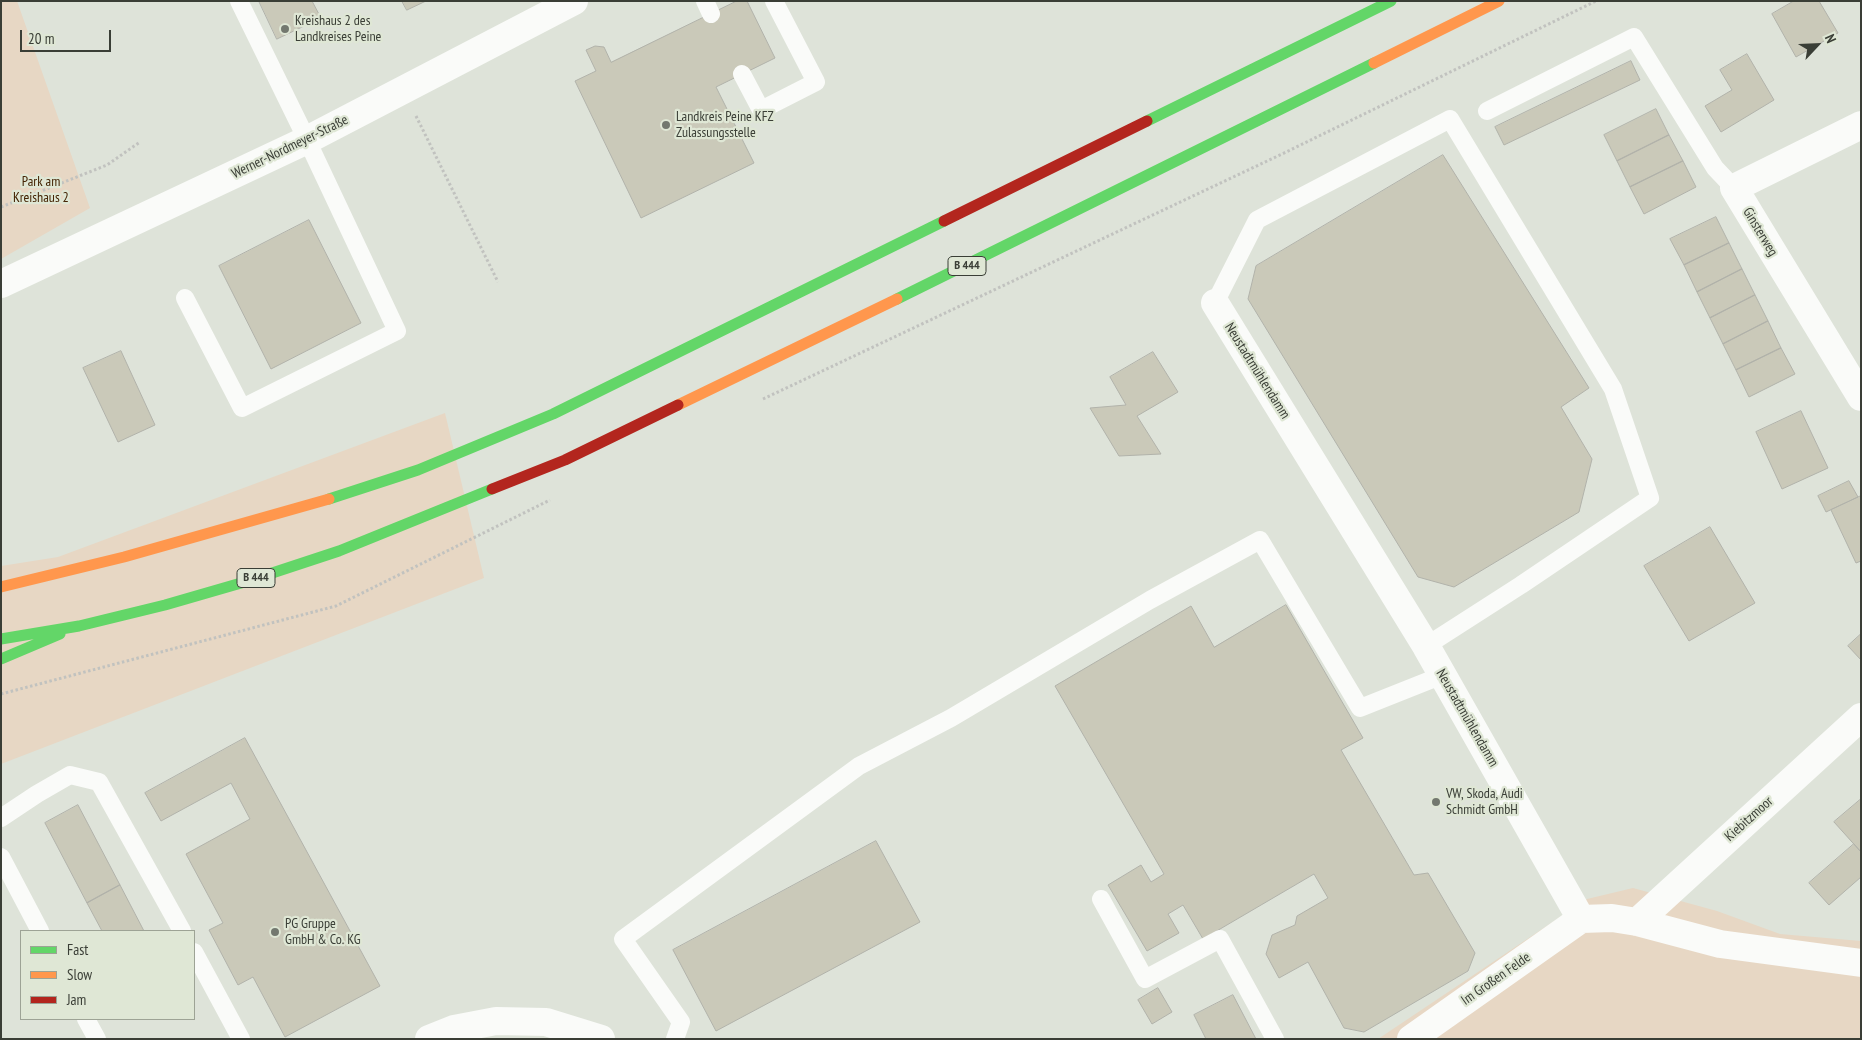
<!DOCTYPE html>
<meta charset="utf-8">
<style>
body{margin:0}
#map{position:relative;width:1862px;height:1040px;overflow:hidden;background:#dee3d9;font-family:"PT Sans Narrow",sans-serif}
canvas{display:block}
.frame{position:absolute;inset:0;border:2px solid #3a3e36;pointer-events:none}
.legend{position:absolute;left:20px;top:930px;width:175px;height:90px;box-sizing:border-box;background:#dfe7d5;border:1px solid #9da395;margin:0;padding:6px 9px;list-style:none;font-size:15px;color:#3a3e36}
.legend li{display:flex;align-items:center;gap:10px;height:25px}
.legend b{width:25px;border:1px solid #9da395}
.north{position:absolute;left:1792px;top:20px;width:50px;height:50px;-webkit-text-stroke:4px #dfe7d5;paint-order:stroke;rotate:65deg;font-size:14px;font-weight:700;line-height:20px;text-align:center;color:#3a3e36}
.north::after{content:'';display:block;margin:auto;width:18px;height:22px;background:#3a3e36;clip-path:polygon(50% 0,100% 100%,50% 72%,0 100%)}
.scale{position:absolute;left:20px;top:30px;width:91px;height:22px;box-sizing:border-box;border:2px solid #3a3e36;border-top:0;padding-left:6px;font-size:15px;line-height:18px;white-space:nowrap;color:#3a3e36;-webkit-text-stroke:4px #dfe7d5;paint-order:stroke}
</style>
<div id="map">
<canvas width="1862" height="1040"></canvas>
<div class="frame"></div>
<ul class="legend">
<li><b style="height:6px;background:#63d668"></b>Fast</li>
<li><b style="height:6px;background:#ff974d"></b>Slow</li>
<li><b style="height:6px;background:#b3261e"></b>Jam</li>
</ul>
<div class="north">N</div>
<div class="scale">20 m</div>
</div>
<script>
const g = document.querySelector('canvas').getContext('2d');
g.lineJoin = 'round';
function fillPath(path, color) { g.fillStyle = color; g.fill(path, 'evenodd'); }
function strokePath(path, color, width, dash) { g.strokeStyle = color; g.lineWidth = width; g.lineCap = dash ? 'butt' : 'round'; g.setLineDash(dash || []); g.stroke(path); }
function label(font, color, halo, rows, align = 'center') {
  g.font = font + ' "PT Sans Narrow",sans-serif'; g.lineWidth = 4.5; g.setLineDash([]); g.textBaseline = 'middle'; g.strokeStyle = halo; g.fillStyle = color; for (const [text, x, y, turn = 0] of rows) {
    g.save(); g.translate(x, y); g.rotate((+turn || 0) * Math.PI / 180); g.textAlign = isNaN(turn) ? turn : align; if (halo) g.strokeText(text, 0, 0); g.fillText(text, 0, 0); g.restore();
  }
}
fillPath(new Path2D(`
 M1 1H17L90 208 1 259Z
 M445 413 484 578 1 764V566L58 557Z
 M1633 888 1717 911 1780 934 1861 941V1039H1378L1587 899Z`), '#e7d7c4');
const building = new Path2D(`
 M259 1H312L321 18 277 39Z
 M402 1H426L407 10Z
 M737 1H747L775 58 716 87 754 163 641 218 575 81 596 71 586 50 595 46 604 47 611 62Z
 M1794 1H1819L1838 33 1796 57 1772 14Z
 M1747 54 1774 100 1721 132 1705 106 1732 90 1720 70Z
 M1631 61 1640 80 1504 145 1495 127Z
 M1656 109 1669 135 1617 161 1604 135Z
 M1669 135 1683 161 1630 187 1617 161Z
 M1443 155 1589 388 1561 407 1592 459 1579 512 1454 587 1418 577 1248 299 1256 266Z
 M1683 161 1696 187 1644 214 1630 187Z
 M1716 217 1729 243 1684 265 1670 239Z
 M309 220 361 323 271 369 219 266Z
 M1729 243 1742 269 1697 292 1684 265Z
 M1742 269 1755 295 1710 318 1697 292Z
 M1755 295 1768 321 1723 344 1710 318Z
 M1768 321 1781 348 1736 370 1723 344Z
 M1781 348 1795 374 1749 397 1736 370Z
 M121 351 155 425 118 442 83 368Z
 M1153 352 1178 392 1137 416 1161 454 1119 456 1090 408 1126 405 1110 377Z
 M1801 411 1828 468 1782 489 1756 432Z
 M1849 481 1858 497 1826 512 1818 496Z
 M1861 496V561L1856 563 1831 510Z
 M1710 527 1755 603 1689 641 1644 566Z
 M1286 605 1363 738 1341 750 1414 875 1428 873 1475 953 1468 971 1364 1032 1344 1028 1308 962 1279 978 1266 954 1272 935 1295 925 1297 916 1328 898 1314 874 1203 939 1183 905 1168 914 1179 933 1147 951 1108 885 1141 865 1151 882 1164 874 1055 686 1191 606 1214 647Z
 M1861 634V660L1848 646Z
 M245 738 380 986 285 1037 253 977 238 985 209 930 223 923 186 854 250 819 231 783 161 821 145 793Z
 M1861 799V852L1834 822Z
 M78 805 120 885 87 903 45 823Z
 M876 841 920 922 716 1031 673 950Z
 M1854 844 1861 852V877L1829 905 1809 883Z
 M120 885 144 931H102L87 903Z
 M1158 988 1172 1012 1152 1024 1138 1000Z
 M1233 995 1256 1039H1206L1194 1015Z`);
fillPath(building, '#cac9b9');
strokePath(building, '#b1b2aa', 1);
strokePath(new Path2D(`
 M416 116 498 282
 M1 207 107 165 140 142
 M763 399 1282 154 1596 1
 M1 694 336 606 550 500`), '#c1c2bf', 3, [2.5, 2.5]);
strokePath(new Path2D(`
 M705 1 711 14
 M742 74 761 110 816 82 774 1
 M1487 111 1634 37 1715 168 1734 188
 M185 298 242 408 397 331 307 140 239 1
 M1215 303 1257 220 1450 119 1613 389 1650 498 1521 585 1426 646
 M1 818 37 794 70 775 99 782 182 931
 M1 857 40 931
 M1101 899 1145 979 1220 939 1275 1039
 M194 952 241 1039
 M86 1019 97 1039
 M675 1039 681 1022 623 939 859 766 951 718 1150 600 1260 540 1360 708 1443 675`), '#fafbf9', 18);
strokePath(new Path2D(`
 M1861 125 1734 188 1861 397
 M1 284 307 140 574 1
 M1215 303 1426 646 1581 919 1612 918 1637 922 1720 944 1861 963
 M1637 922 1861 717
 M429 1039 454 1029 496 1021 546 1022 601 1039
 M1411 1039 1581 919`), '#fafbf9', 28);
strokePath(new Path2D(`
 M1147 121 1391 1
 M897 299 1374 63
 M329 499 418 470 553 414 944 221
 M1 639 79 626 165 605 248 581 339 551 492 489
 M1 659 60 634`), '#63d668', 11);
strokePath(new Path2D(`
 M1374 63 1499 1
 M678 405 897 299
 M1 587 124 557 329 499`), '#ff974d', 11);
strokePath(new Path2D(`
 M944 221 1147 121
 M492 489 565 460 678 405`), '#b3261e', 11);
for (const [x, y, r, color] of [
 [285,29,5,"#73786f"],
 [666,125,5,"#73786f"],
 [1436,802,5,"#73786f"],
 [275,932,5,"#73786f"]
]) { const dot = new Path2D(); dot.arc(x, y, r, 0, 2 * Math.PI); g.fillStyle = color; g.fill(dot); strokePath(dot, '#dfe7d5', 2); }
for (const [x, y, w] of [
 [967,266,38],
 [256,578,38]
]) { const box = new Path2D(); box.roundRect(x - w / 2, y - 9.5, w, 19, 4); g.fillStyle = '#dfe7d5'; g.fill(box); strokePath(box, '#3a3e36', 1); }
label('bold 12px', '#3a3e36', null, [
 ["B 444",967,266],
 ["B 444",256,578]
]);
label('14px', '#3a3e36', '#dfe7d5', [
 ["Kreishaus 2 des",295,21],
 ["Landkreises Peine",295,37],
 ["Landkreis Peine KFZ",676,117],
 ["Zulassungsstelle",676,133],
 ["VW, Skoda, Audi",1446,794],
 ["Schmidt GmbH",1446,810],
 ["PG Gruppe",285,924],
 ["GmbH & Co. KG",285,940]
], 'left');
label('14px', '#3a3e36', '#dfe7d5', [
 ["Werner-Nordmeyer-Straße",290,147,-26],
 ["Ginsterweg",1760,232,59],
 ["Neustadtmühlendamm",1257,371,58],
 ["Neustadtmühlendamm",1467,718,60],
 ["Kiebitzmoor",1749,819,-42],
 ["Im Großen Felde",1496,979,-35]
]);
label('14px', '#432303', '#dfe7d5', [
 ["Park am",41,182],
 ["Kreishaus 2",41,198]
]);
</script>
